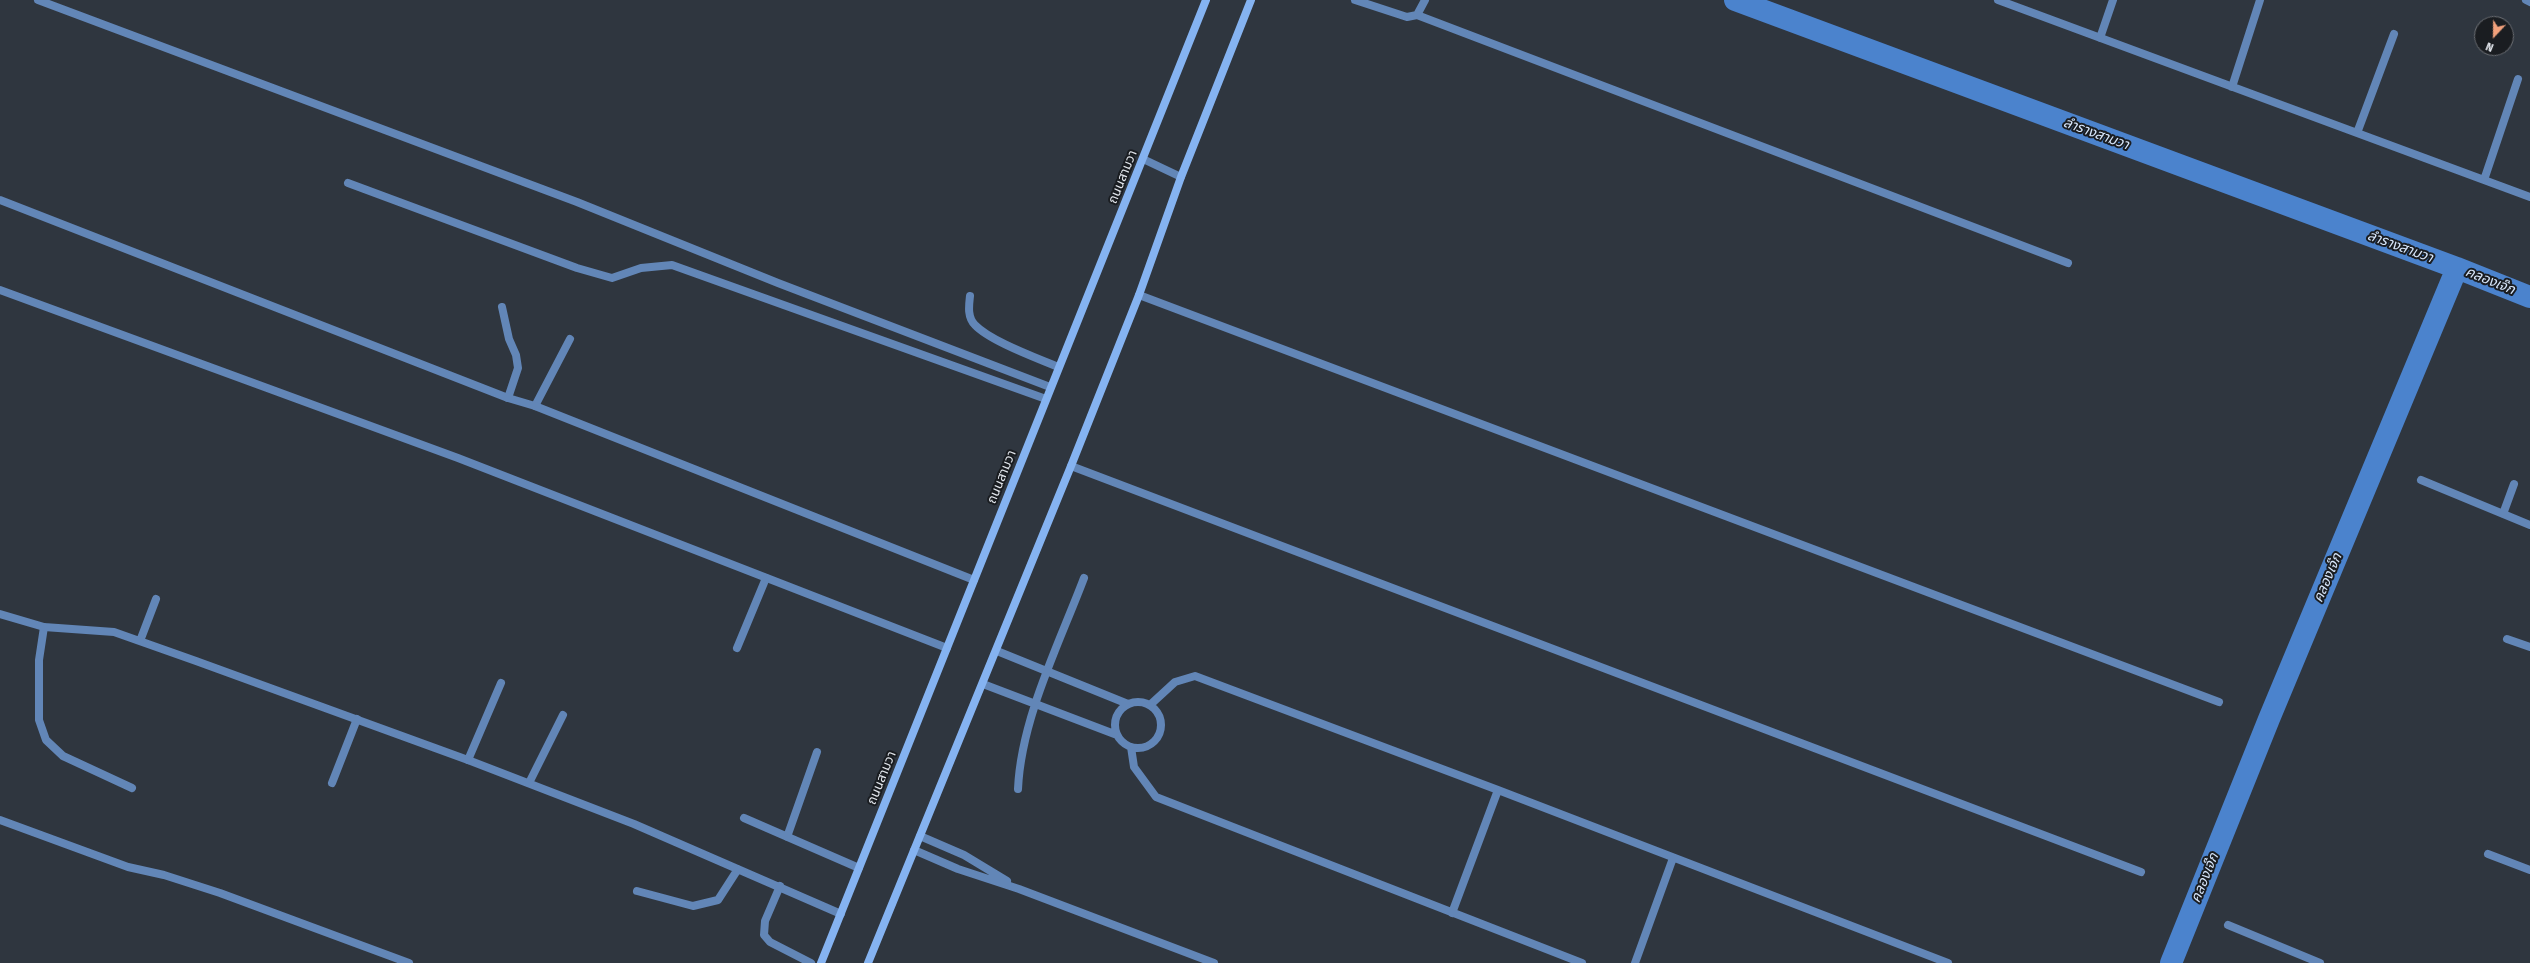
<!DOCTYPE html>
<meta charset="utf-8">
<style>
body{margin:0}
#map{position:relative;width:2530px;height:963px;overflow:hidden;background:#2f363f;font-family:"Fira Sans",sans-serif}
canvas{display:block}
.north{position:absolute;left:2474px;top:16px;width:40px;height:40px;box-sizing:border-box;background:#1a1d21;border:1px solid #6b6e73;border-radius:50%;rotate:202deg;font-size:11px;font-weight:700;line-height:16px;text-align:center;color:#e4e8ee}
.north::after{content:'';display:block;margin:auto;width:14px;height:18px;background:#f1a17c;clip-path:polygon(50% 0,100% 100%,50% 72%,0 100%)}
</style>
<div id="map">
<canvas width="2530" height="963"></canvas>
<div class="north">N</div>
</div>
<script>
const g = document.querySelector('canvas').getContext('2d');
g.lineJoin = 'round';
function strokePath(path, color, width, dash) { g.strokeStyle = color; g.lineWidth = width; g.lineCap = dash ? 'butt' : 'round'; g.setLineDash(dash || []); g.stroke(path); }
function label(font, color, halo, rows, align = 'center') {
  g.font = font + ' "Fira Sans","Noto Sans Thai",sans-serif'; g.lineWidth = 4; g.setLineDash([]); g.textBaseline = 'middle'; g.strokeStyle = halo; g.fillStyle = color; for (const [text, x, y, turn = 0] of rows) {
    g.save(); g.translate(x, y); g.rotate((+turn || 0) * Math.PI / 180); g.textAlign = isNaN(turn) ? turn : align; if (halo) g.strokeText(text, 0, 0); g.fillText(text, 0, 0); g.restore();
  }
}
strokePath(new Path2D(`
 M1735 0 2457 268 2530 297
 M2171 963 2269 719 2457 268`), '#4b83cd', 22);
strokePath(new Path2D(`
 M502 307 509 339 516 355 518 368 508 398
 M535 406 570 339
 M44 627 39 660V720L46 740 63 756 132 788
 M737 648 766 578
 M468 760 501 683
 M332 783 357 719
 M529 783 563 715
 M744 818 859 868
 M787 837 817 752
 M780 886 765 921 764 935 770 942 811 963`), '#6286b7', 8);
strokePath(new Path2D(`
 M38 0 577 202 778 283 1050 387
 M1355 0 1407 17 1417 15 1425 0
 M1998 0 2530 197
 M2526 0 2530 2
 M1417 15 2068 263
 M2100 38 2113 0
 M2232 87 2260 0
 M2357 133 2394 34
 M1143 159 1181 177
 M2484 180 2518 79
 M348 183 577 268 612 278 641 268 672 265 1046 399
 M0 200 508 398 535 406 974 580
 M0 290 458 458 947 648
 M1139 295 2219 702
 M970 296C969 305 967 317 975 325 990 341 1037 358 1058 367
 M1071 466 2141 872
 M2421 480 2530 525
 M2503 514 2514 484
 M0 614 44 627 114 632 196 661 468 760 634 824 841 914
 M2507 639 2530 647
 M140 641 156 599
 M997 651 1128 704
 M983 684 1117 735
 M1115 725a23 23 0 1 1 46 0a23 23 0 1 1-46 0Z
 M1150 705 1175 682 1195 676 1498 790 1948 963
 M1131 747 1134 767 1156 797 1582 963
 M1018 789C1021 719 1059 644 1084 578
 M0 820 128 867 164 875 220 893 409 963
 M920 836 964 855 1007 881
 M914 850 958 869 1019 889 1214 963
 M2488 854 2530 870
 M637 891 693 906 718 900 738 869
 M1452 913 1498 790
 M2228 925 2320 963
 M1635 963 1673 858`), '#6286b7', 8);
strokePath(new Path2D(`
 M821 963 1206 0
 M868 963 1071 466 1139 295 1181 177 1251 0`), '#85b3f1', 8);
label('13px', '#e4e8ee', '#1a1d21', [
 ["ถนนสามวา",1123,177,-68],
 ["ถนนสามวา",1002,477,-68],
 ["ถนนสามวา",882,778,-68]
]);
label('italic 14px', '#d7e6fa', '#1a1d21', [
 ["ลำรางสามวา",2096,134,20],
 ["ลำรางสามวา",2400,247,20],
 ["คลองเจ๊ก",2490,281,22],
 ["คลองเจ๊ก",2328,578,-67],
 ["คลองเจ๊ก",2205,878,-68]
]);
</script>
